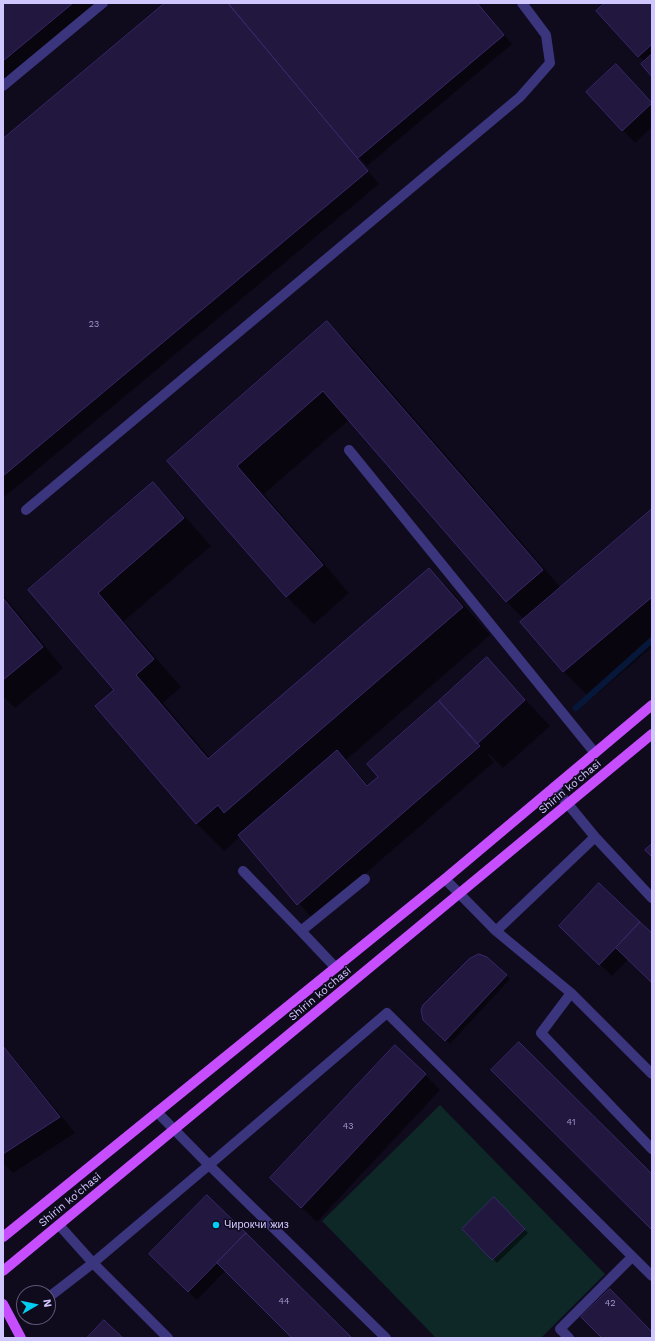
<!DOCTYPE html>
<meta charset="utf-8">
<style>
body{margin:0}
#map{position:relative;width:655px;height:1341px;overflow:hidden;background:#0f0b1d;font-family:"Work Sans",sans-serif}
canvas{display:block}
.frame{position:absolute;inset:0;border:4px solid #d1c7ff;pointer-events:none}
.north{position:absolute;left:16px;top:1285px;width:40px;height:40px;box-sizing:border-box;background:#0f0b1d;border:1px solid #5d5677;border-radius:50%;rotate:81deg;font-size:11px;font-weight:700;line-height:16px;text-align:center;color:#d1c7ff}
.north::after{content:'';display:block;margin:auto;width:14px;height:18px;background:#00cef2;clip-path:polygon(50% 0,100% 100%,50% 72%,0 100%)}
</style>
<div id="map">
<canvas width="655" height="1341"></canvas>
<div class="frame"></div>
<div class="north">N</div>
</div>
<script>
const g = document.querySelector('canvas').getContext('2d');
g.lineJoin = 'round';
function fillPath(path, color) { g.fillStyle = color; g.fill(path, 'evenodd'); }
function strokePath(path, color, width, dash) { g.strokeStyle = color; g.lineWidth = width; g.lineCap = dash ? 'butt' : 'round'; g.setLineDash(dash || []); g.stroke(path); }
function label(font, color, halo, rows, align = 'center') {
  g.font = font + ' "Work Sans",sans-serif'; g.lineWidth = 3; g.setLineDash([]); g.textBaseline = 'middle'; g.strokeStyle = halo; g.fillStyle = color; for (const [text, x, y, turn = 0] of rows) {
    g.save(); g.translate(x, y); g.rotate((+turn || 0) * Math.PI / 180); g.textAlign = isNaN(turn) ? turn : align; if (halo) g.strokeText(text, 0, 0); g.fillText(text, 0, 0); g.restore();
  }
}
fillPath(new Path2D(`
 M440 1105 605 1274 541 1338H436L322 1221Z`), '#0e2727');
fillPath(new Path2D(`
 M3 3H107L3 89Z
 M167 3H477L512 44 367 166 360 158 358 159 379 184 3 498V140Z
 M606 3H652V76L645 62 639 56Z
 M628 78 652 104V127L635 143 588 92Z
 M327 322 355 350 561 588 652 510V647L591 699 564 672 521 622 524 619 507 602 349 420 264 494 349 593 314 624 287 597 169 461Z
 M153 483 180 511 211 546 124 621 181 687 163 703 210 758 429 569 456 596 490 635 346 760 369 786 379 777 487 659 550 726 503 768 489 754 488 755 494 762 313 919 240 837 224 851 197 824 96 706 115 690 29 590Z
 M3 595 63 668 15 708 3 696Z
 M599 884 652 934V982L628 959 612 976 572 938Z
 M487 958 510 979 450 1044 424 1019Z
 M3 1045 75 1133 13 1173 3 1163Z
 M425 1075 440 1090 317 1222 287 1194Z
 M207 1196 351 1338H294L225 1271 197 1300 151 1254Z
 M494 1199 528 1233 497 1263 463 1229Z`), '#0007');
strokePath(new Path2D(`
 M576 708 652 640`), '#07173a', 6);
const building = new Path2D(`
 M3 3H73L3 61Z
 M165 3H228L368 171 3 476V139Z
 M228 3H477L504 35 358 158Z
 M605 3H652V44L638 57 596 11Z
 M652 54V77L641 64Z
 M616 64 652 103 622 131 586 92Z
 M327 321 543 570 506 602 323 391 237 466 323 565 286 597 167 461Z
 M153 482 184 518 98 593 154 659 136 675 208 759 429 568 463 607 224 813 218 805 196 824 95 706 114 690 28 590Z
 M652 509V597L563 672 520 622Z
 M3 598 43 647 3 680Z
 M487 657 525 700 477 744 439 701Z
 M439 701 480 746 297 905 238 835 337 750 367 786 378 777 367 764Z
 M652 844V857L645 850Z
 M599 883 640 922 599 965 559 926Z
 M640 922 652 933V983L616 948Z
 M479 954 487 957 507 975 445 1041 423 1020 421 1010 423 1005 469 959Z
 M519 1042 652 1174V1230L491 1070Z
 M395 1045 426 1074 301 1208 270 1178Z
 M3 1046 60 1117 3 1154Z
 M207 1195 246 1233 188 1292 149 1254Z
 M494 1197 525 1229 492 1260 462 1229Z
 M246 1233 352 1338H292L217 1263Z
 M610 1289 652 1332V1338H602L581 1317Z
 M104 1320 123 1338H87Z`);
fillPath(building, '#21173f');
strokePath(building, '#39286b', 1);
strokePath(new Path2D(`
 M3 86 103 3
 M349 450 595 753
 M26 510 520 97 550 63 546 35 522 3
 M554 787 595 837
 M243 871 301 931 365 879
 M445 879 496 931 571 993 652 1074
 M301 931 335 967
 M496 931 595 837 652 898
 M571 993 541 1033 652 1149
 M157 1112 209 1165 387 1013 652 1276
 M59 1225 93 1263 209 1165 386 1338
 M49 1297 93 1263 168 1338
 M569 1338 560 1329 632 1257`), '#3b357e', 10);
strokePath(new Path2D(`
 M3 1237 445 879 652 705
 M3 1271 652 734
 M3 1304 21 1338`), '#c64eff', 10);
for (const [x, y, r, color] of [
 [216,1225,4,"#00cef2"]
]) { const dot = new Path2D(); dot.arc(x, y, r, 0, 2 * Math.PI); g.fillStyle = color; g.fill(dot); strokePath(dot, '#0f0b1d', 1.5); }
label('9px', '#a59bcf', null, [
 ["23",94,324],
 ["41",571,1122],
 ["43",348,1126],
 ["44",284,1301],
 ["42",610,1303]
]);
label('11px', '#d1c7ff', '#0f0b1d', [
 ["Shirin ko'chasi",570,787,-40],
 ["Shirin ko'chasi",320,994,-40],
 ["Shirin ko'chasi",70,1200,-40]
]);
label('11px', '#d1c7ff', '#0f0b1d', [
 ["Чирокчи жиз",224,1225]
], 'left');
</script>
